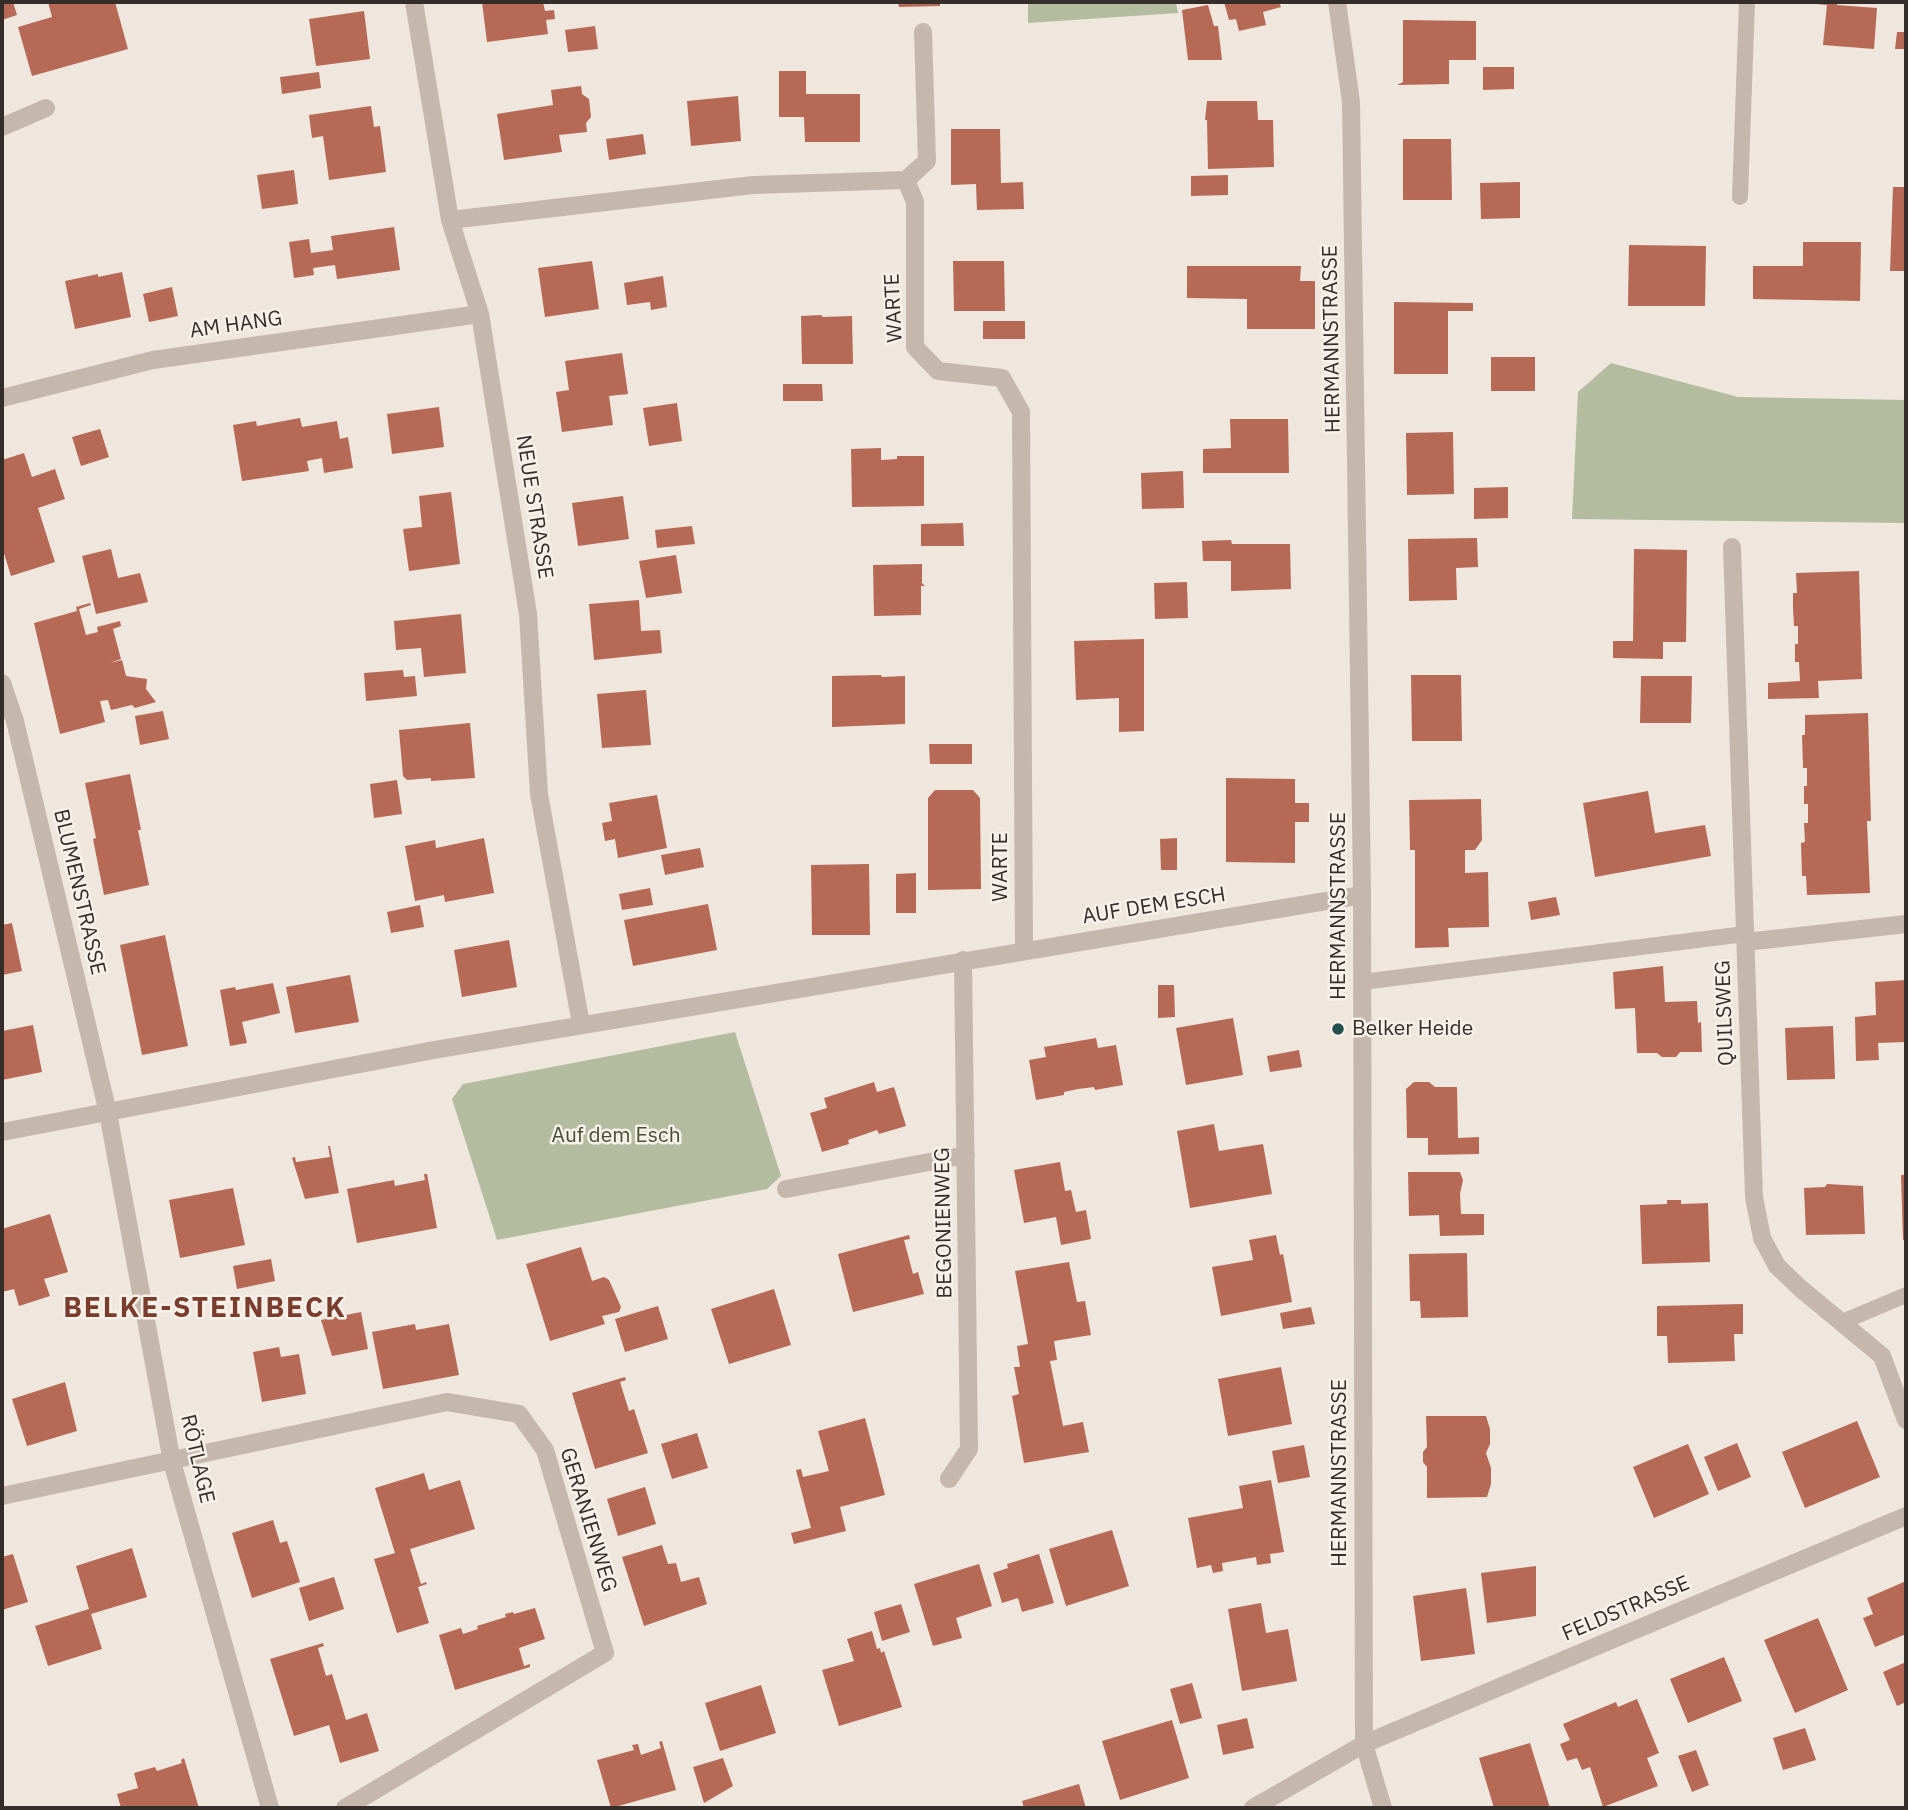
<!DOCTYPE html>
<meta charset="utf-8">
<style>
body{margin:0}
#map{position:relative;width:1908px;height:1810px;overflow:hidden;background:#efe6de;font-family:"IBM Plex Sans",sans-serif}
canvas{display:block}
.frame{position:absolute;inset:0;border:4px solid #352d2a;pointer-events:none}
</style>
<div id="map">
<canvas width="1908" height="1810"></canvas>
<div class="frame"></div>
</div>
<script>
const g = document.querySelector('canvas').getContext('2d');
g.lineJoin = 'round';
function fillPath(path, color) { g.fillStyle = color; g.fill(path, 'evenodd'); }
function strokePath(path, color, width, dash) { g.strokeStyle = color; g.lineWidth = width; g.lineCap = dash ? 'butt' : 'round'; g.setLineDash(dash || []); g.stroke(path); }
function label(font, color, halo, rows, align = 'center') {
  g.font = font + ' "IBM Plex Sans",sans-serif'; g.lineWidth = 5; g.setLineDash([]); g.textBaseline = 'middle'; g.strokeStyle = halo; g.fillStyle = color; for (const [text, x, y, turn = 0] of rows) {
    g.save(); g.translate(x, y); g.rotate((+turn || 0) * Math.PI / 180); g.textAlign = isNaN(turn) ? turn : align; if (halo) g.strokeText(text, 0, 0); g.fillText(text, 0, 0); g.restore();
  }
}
fillPath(new Path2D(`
 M1028 2H1176L1178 13 1028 23Z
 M1611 363 1738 397 1906 400V523L1572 519 1578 392Z
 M735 1032 781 1176 767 1189 497 1240 452 1099 463 1084Z`), '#b4bca0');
fillPath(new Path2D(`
 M2 2H13L17 15 2 20Z
 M48 2H115L128 49 32 76 18 27 52 17Z
 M482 2H543L545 11 554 10 555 19 546 20 548 34 487 42Z
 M898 2H940V6L899 7Z
 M1224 2H1279L1281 7 1263 12 1266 25 1239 31 1236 19 1229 20Z
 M1816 2H1837V5L1877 8 1874 49 1823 45 1827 5 1816 4Z
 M1208 5 1214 26H1218L1222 60H1188L1182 10Z
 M364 11 370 59 316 66 309 19Z
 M1403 20 1476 21V60H1449V84L1397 85 1403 82Z
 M595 26 598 49 568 52 565 30Z
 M1897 32H1906V49H1895Z
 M1483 67H1514V89L1483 90Z
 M779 71H806V94H860V142H805L804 117H779Z
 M319 72 321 88 282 94 280 77Z
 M581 86 582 94 589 99 591 117 586 123 587 132 559 135 562 152 504 160 497 114 553 105 551 90Z
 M738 96 741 141 691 146 687 101Z
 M1207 101H1257L1258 120H1273L1274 167 1208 169 1207 120H1205Z
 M371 106 374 127 380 126 386 172 329 180 323 136 312 138 309 115Z
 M951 129H1000L1001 183 1023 182 1024 209 977 210 976 184 951 185Z
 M643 134 646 154 609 160 606 139Z
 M1403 139H1451L1452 200H1403Z
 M294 170 298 204 262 209 257 175Z
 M1228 175V195L1191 196V176Z
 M1520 182V218L1481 219 1480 183Z
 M1893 187H1906V271H1890Z
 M394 227 400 270 337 279 335 265 313 268 314 275 294 278 289 242 309 239 311 253 333 250 331 236Z
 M1803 242H1861L1860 301 1753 299V266H1803Z
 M1629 245 1706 246 1705 306H1628Z
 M592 261 599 309 545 317 538 268Z
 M953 261H1004L1005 311H954Z
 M1187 266H1301L1300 281H1315V329H1247V299L1187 298Z
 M122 272 131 317 75 329 65 281 98 274V277Z
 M663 276 667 307 651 310 650 302 627 305 624 283Z
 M172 287 178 316 149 322 143 294Z
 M1394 302 1473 303V311H1448V374H1394Z
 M822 315V317L852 316 853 364H802L801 316Z
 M983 321H1025V339H983Z
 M622 353 628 394 609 396 613 425 562 432 556 392 569 390 565 361Z
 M1491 357H1535V391H1491Z
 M783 384H822L823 401H783Z
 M677 403 682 441 649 446 643 408Z
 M439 407 444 447 392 454 387 414Z
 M300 418 302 427 337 421 340 439 348 437 353 468 324 473 322 458 307 461 309 471 242 481 233 425 256 421 257 426Z
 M1230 419H1288L1289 473H1203V449L1231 448Z
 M100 429 109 457 81 466 72 437Z
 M1453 432 1454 494 1407 495 1406 433Z
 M881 448V460L897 459V456H924V506L852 507 851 449Z
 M24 453 32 477 55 469 65 499 38 508 55 562 11 576 2 547V460Z
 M1183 471 1184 508 1142 509 1141 473Z
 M1508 487V518L1474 519V488Z
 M451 492 460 564 409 571 403 529 422 527 419 496Z
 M623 496 629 539 578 546 572 503Z
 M963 523 964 546H921V524Z
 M692 526 695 544 657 548 655 530Z
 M1477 538 1478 567 1456 568 1457 600 1409 601 1408 539Z
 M1231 540 1232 544H1290L1291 589 1231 591V561H1203L1202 541Z
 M111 549 118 578 140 573 148 602 96 614 82 556Z
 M1634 549 1687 550 1686 642H1663V659L1613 658V641H1633Z
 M676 555 682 593 646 598 639 561Z
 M922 564V583L925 586H921V615L874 616 873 565Z
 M1859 571 1862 679 1818 681 1819 698 1768 699V683L1800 681 1799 662H1795V644H1798V626H1794L1793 609V593H1797L1796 573Z
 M1187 582 1188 618 1155 619 1154 583Z
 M639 600 641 631 660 630 662 653 594 660 589 604Z
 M90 603 91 605 79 609 86 635 98 632 97 627 120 621 121 626 113 629 121 659 110 663 122 660 126 676 147 679 146 689 156 702 135 708 132 705 111 710 108 700 100 701 105 722 60 734 34 623 77 611 76 607Z
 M461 614 466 673 424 677 421 648 396 650 394 621Z
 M1144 639V731L1119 732V698L1076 700 1074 641Z
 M403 670 404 677 415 676 417 696 366 701 364 673Z
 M881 675 882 677 905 676V724L832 727V676Z
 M1411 675H1461L1462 741H1412Z
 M1641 676H1692L1691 723H1640Z
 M646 690 651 745 602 748 597 694Z
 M163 711 169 739 140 745 135 716Z
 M1868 713 1871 821H1867L1870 893 1807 895 1806 876H1802L1801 843 1805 842 1804 823H1808V804H1804V786H1807V768H1803L1802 735H1805V715Z
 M470 723 475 778 431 781V778L407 780 403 776 399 730Z
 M929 744H972V764H930Z
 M130 774 141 830H138L149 885 104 895 93 839 96 838 85 783Z
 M1226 778 1295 779V803H1309V822H1295V863L1226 862Z
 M397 780 402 814 374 818 370 784Z
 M935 790H973L980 798 981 889 928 890V798Z
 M1648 791 1655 833 1705 825 1711 856 1595 877 1583 803Z
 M657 795 667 848 618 858 615 839 605 841 602 823 612 821 609 803Z
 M1481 799 1482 840 1475 850H1465V873L1488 872 1489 927 1448 928 1449 947 1415 948V850H1410L1409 800Z
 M484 838 494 893 445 902 444 895 415 901 405 846 435 840 436 848Z
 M1177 838V870H1161L1160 839Z
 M700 848 704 867 665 875 661 855Z
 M869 864 870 935H812L811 865Z
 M916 873V913H896V874Z
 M650 888 653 905 622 910 619 894Z
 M1556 897 1560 915 1531 920 1528 902Z
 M708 904 717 950 633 966 624 920Z
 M420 905 424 927 391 933 387 912Z
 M12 923 22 971 2 975V925Z
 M165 935 188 1046 142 1055 120 945Z
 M509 940 517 987 462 997 454 950Z
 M1663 966 1665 1002 1697 1001 1698 1023 1701 1022 1702 1052H1680L1676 1057H1662L1657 1053H1637L1635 1008 1615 1009 1613 972Z
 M350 975 359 1022 295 1033 286 987Z
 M1906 980V1042L1878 1043 1879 1060 1856 1061 1855 1017 1876 1015 1875 982Z
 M273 983 280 1013 242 1022 247 1043 230 1046 220 990 235 987 236 990Z
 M1158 985H1174L1175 1017 1158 1018Z
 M1233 1018 1243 1075 1186 1085 1176 1028Z
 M33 1025 42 1072 2 1080V1031Z
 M1833 1026 1835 1079 1787 1080 1785 1028Z
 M1096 1038 1098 1048 1116 1045 1123 1085 1095 1090 1094 1087 1078 1089 1064 1092V1095L1036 1100 1029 1060 1046 1057 1044 1047Z
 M1299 1050 1302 1067 1270 1072 1267 1056Z
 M874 1082 877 1092 894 1087 906 1126 879 1134 877 1130 848 1140 849 1144 822 1152 810 1113 827 1108 824 1098Z
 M1414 1082H1429L1435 1087H1457L1458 1138 1479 1137V1154L1428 1155V1138H1407L1406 1089Z
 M1214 1124 1219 1151 1263 1144 1272 1194 1190 1208 1177 1131Z
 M328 1146H330L339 1193 305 1199 292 1158 295 1157 296 1162 330 1157Z
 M1060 1162 1065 1191 1071 1190 1076 1212 1086 1210 1091 1239 1061 1245 1056 1217 1024 1223 1014 1170Z
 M1408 1172H1460L1463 1180 1460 1194 1461 1214H1484V1235L1440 1236 1439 1215 1409 1216Z
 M424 1174H427L437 1228 357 1243 347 1189 394 1180 395 1186 425 1180Z
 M1901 1175H1906V1240H1903Z
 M1827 1184 1863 1186 1865 1234 1806 1235 1804 1188 1825 1187Z
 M233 1188 245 1245 180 1258 169 1200Z
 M1667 1200H1681V1204L1708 1203 1710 1262 1642 1264 1640 1205 1667 1204Z
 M50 1214 68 1272 44 1279 50 1296 19 1306 14 1289 2 1292V1229Z
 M909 1235 910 1239 904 1240 913 1274 918 1272 924 1294 853 1312 838 1254Z
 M1276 1235 1280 1255 1283 1254 1292 1302 1221 1316 1212 1267 1253 1260 1249 1240Z
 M581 1247 592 1281 604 1277 609 1280 621 1307 619 1312 602 1316 605 1324 550 1341 526 1264Z
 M1467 1253 1468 1317 1421 1318 1420 1301H1410L1409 1254Z
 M271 1259 275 1281 237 1289 233 1266Z
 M1069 1262 1077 1302 1085 1301 1091 1335 1054 1341 1057 1360 1050 1361 1063 1426 1083 1422 1089 1452 1024 1463 1012 1396 1019 1394 1014 1367H1020L1017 1346 1028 1344 1015 1271Z
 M774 1289 791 1345 729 1364 711 1309Z
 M1743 1304V1334H1734L1735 1361 1668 1363 1667 1336H1657V1306Z
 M658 1306 668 1339 625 1352 615 1319Z
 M1311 1307 1315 1324 1283 1329 1280 1313Z
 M361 1312 368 1349 332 1356 321 1320Z
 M415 1324 416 1330 449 1324 459 1375 383 1389 372 1332Z
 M279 1347 281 1357 299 1354 306 1394 262 1402 253 1352Z
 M1281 1367 1292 1424 1228 1436 1218 1379Z
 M625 1377 626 1380 620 1382 629 1411 634 1409 648 1453 595 1469 572 1393Z
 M65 1382 77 1431 27 1446 12 1399Z
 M1426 1416H1486L1490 1429V1444L1486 1453 1491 1468V1484L1487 1497 1427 1498V1467L1423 1462V1452L1427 1447Z
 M865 1418 885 1495 840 1507 846 1531 794 1544 791 1533 811 1528 796 1470 801 1469 803 1477 829 1471 818 1431Z
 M1857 1421 1880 1477 1805 1508 1782 1452Z
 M697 1433 708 1468 672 1479 661 1444Z
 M1737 1443 1751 1477 1718 1491 1704 1457Z
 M1688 1444 1709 1494 1654 1518 1633 1467Z
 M1304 1445 1310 1477 1278 1483 1272 1451Z
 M424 1473 429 1490 460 1480 475 1529 410 1549 421 1584 426 1582 427 1584 418 1587 429 1623 397 1633 374 1559 395 1553 375 1488Z
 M1271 1480 1284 1552 1270 1554 1271 1563 1257 1565 1256 1557 1222 1563 1223 1571 1213 1573 1211 1565 1197 1568 1188 1518 1243 1508 1239 1486Z
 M645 1487 656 1524 618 1536 607 1499Z
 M273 1520 280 1543 287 1541 300 1582 252 1598 232 1533Z
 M1112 1530 1129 1586 1066 1606 1049 1549Z
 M662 1545 668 1564 676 1563 681 1582 699 1577 707 1604 644 1626 622 1557Z
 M132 1548 147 1597 91 1614 102 1649 48 1666 35 1626 89 1609 76 1566Z
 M13 1554 28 1602 2 1610V1557Z
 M1039 1554 1054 1603 1022 1612 1018 1598 1002 1603 993 1573 1008 1568 1007 1564Z
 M979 1564 992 1606 956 1618 962 1638 933 1646 914 1584Z
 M1536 1566V1616L1487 1623 1481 1573Z
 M334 1577 344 1609 309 1621 299 1588Z
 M1906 1581V1634L1875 1647 1863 1618 1873 1614 1867 1598Z
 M1466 1588 1475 1654 1421 1661 1413 1596Z
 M1261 1603 1266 1633 1288 1629 1297 1681 1242 1691 1228 1609Z
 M901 1604 910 1632 882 1641 874 1612Z
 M535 1608 545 1639 519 1648 524 1666 530 1664V1667L455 1690 439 1635 461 1628 463 1634 478 1629 477 1626 506 1617 505 1614 513 1612 514 1614Z
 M1818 1618 1848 1690 1795 1713 1764 1640Z
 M872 1631 877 1649 880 1648 881 1653 884 1651 902 1707 839 1726 822 1670 854 1661 847 1639Z
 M323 1643 324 1646 318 1648 326 1676 332 1674 346 1720 367 1713 379 1751 340 1763 329 1725 294 1736 270 1659Z
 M1724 1657 1742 1701 1688 1723 1670 1679Z
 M1906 1662V1702L1897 1706 1883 1672Z
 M1192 1683 1202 1718 1180 1724 1170 1689Z
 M761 1685 776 1733 720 1751 705 1703Z
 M1637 1699 1659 1753 1647 1758 1658 1786 1603 1807 1590 1767 1582 1770 1577 1758 1567 1761 1560 1744 1570 1740 1563 1724 1616 1702 1618 1707Z
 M1247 1718 1254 1748 1223 1755 1217 1725Z
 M1172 1720 1189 1778 1120 1800 1102 1741Z
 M1805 1728 1816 1760 1783 1770 1773 1738Z
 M662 1741 676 1790 611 1808 597 1760 634 1750 632 1745 638 1744 641 1755 661 1748 659 1742Z
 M1530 1743 1550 1808H1494L1479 1758Z
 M1696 1750 1709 1785 1692 1792 1678 1756Z
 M184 1758 199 1808H121L117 1794 138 1788 134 1773 155 1767 157 1771 182 1763 181 1760Z
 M723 1758 733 1786 704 1803 693 1767Z
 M1079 1784 1086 1808H1024L1022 1801Z`), '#b66955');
strokePath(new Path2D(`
 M1740 197 1747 2
 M1362 982 1745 934
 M1842 1322 1906 1295`), '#c6b7ac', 16);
strokePath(new Path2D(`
 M414 2 450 220 480 314 528 614 539 794 581 1024
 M1337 2 1351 102 1362 895 1364 1744 1383 1808
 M2 127 46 108
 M906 180 927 161 923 32
 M450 220 753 185 906 180 915 202V347L938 371 1002 378 1021 412 1024 950
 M2 398 153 360 480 314
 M1732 547 1754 1197 1762 1238 1777 1266 1800 1288 1882 1356 1906 1420
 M2 683 15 721 108 1113 172 1462 270 1808
 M1746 942 1906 924
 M2 1132 434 1050 1362 895
 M786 1189 966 1155
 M949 1479 969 1449 963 960
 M2 1496 447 1402 519 1414 545 1450 605 1653 345 1808
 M1253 1808 1364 1744 1906 1516`), '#c6b7ac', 18);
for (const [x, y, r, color] of [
 [1338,1029,7,"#245051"]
]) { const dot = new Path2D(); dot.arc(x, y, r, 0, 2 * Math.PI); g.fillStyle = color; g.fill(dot); strokePath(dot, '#f7f1ea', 2.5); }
label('21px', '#352d2a', '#f7f1ea', [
 ["WARTE",894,308,-93],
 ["AM HANG",236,325,-8],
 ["HERMANNSTRASSE",1332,339,-91],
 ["NEUE STRASSE",534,507,81],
 ["WARTE",1001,867,-90],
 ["BLUMENSTRASSE",79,892,77],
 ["AUF DEM ESCH",1154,906,-9],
 ["HERMANNSTRASSE",1339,906,-90],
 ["QUILSWEG",1725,1013,-92],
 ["BEGONIENWEG",944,1223,-91],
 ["RÖTLAGE",197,1459,77],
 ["HERMANNSTRASSE",1340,1473,-90],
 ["GERANIENWEG",588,1520,73],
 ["FELDSTRASSE",1626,1609,-23]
]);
label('21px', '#352d2a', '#f7f1ea', [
 ["Belker Heide",1352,1029]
], 'left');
label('21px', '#455031', '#f7f1ea', [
 ["Auf dem Esch",616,1136]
]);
g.letterSpacing = '2px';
label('bold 28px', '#793c2d', '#f7f1ea', [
 ["BELKE-STEINBECK",205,1309]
]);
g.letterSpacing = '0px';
</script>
